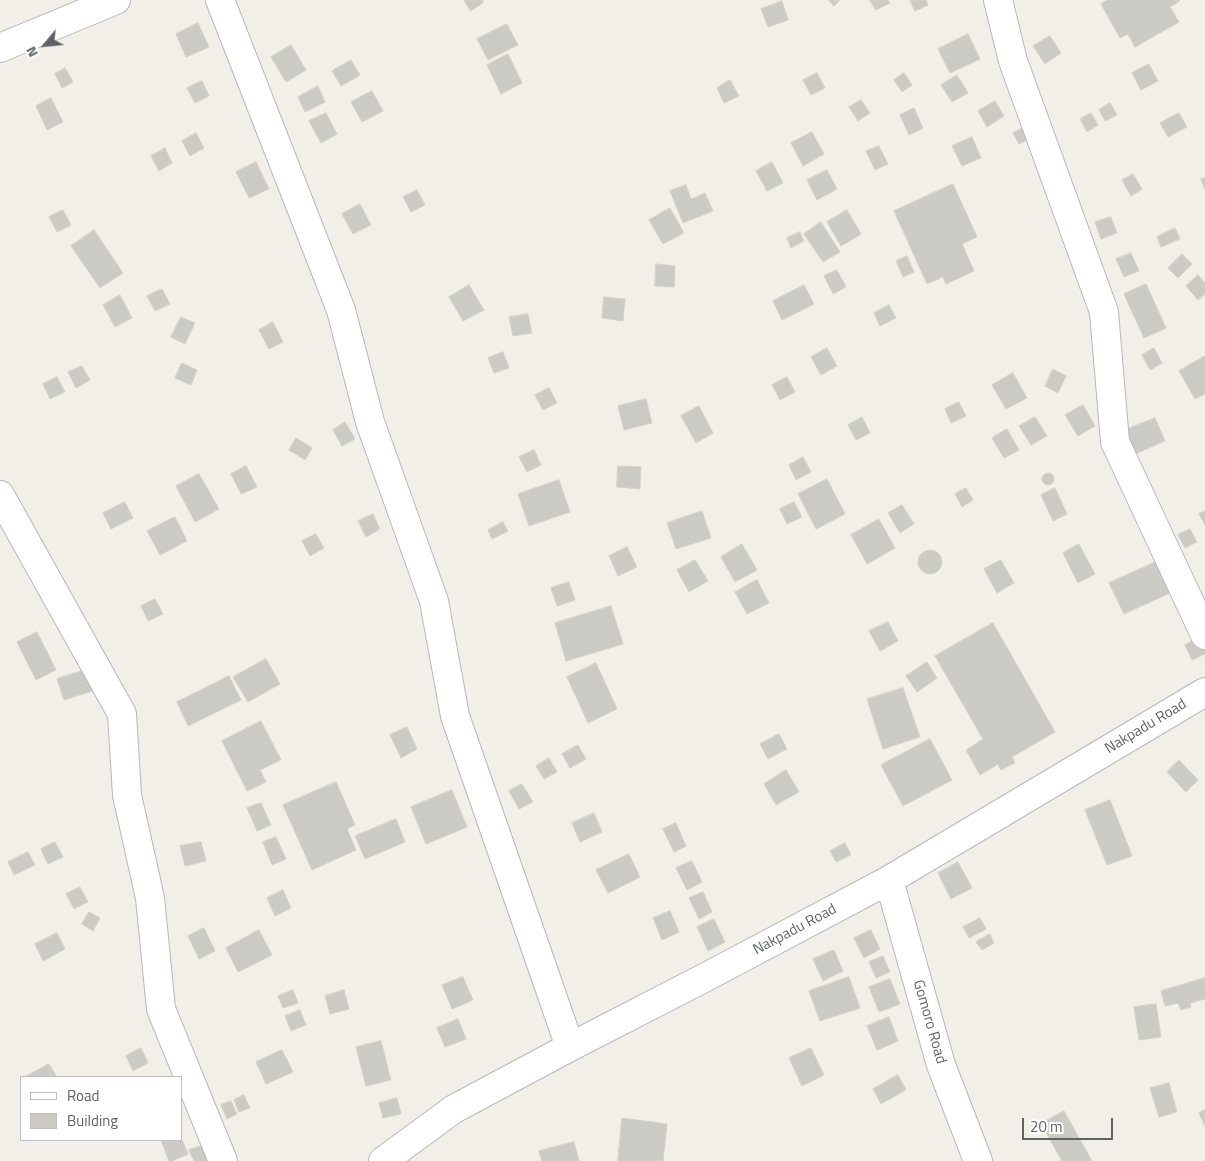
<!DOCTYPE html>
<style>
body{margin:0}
#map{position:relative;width:1205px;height:1161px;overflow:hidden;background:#f1efe8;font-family:"Titillium Web",sans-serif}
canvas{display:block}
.legend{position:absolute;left:20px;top:1076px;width:162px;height:65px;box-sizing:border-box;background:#fff;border:1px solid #bfc1c3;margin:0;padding:6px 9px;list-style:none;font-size:15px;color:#5f6368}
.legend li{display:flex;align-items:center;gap:10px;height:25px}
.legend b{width:25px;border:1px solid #bfc1c3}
.north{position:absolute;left:20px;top:20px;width:50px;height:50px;-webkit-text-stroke:4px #fff;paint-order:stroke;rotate:242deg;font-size:14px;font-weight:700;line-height:20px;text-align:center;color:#5f6368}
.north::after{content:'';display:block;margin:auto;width:18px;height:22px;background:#5f6368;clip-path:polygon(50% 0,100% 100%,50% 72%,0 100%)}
.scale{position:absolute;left:1022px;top:1118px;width:91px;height:22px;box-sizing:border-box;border:2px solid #5f6368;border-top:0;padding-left:6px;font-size:15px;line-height:18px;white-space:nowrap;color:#5f6368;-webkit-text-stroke:4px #fff;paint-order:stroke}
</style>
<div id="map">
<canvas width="1205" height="1161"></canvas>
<ul class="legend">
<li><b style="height:6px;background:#fff"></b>Road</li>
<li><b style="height:14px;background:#cccac5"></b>Building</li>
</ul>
<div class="north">N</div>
<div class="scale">20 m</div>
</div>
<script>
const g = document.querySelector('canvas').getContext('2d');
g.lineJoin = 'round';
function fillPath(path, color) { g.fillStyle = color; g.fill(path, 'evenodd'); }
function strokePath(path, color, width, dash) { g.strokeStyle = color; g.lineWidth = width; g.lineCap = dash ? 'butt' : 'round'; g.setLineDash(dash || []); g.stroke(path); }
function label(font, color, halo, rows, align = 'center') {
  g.font = font + ' "Titillium Web",sans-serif'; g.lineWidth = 5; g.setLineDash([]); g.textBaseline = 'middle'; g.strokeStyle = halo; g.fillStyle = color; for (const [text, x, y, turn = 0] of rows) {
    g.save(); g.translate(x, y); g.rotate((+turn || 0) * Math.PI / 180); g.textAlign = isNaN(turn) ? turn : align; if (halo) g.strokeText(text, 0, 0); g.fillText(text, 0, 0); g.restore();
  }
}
const building = new Path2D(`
 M464 0H482L484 2 471 11Z
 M829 0H840L834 6Z
 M870 0H888L890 3 876 10Z
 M910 0H926L928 5 915 11Z
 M1108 0H1179L1180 1 1170 7 1179 22 1135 47 1128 34 1120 38 1101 4Z
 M782 1 788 20 768 27 761 9Z
 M198 23 209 47 186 57 176 34Z
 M507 24 518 45 488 60 477 39Z
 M968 34 980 59 950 73 938 49Z
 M1050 36 1061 53 1045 64 1033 46Z
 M291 45 306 70 286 82 271 57Z
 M508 54 522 83 501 94 487 65Z
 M351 60 360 75 341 86 332 71Z
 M1149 64 1158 81 1141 90 1132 73Z
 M65 68 73 82 62 88 55 74Z
 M817 73 825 88 811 95 803 80Z
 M904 73 912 85 902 92 894 80Z
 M957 75 968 93 952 102 941 85Z
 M730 80 739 96 724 103 717 88Z
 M202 81 209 96 195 103 187 88Z
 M318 86 325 102 305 112 298 97Z
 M372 91 383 111 362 122 351 102Z
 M51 98 63 122 47 130 36 106Z
 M861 100 870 113 858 121 849 107Z
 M995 101 1004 116 987 127 978 111Z
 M1110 103 1117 115 1105 121 1099 110Z
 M914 108 923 128 909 135 900 115Z
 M326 113 337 134 321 143 309 121Z
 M1091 113 1098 125 1087 132 1080 119Z
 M1179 113 1187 127 1168 137 1160 123Z
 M1025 127 1031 138 1019 144 1013 133Z
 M812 132 824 154 803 166 791 143Z
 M196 133 204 148 190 156 182 141Z
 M972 137 981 158 962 166 952 146Z
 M879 146 888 164 875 170 866 151Z
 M165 148 172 163 159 171 151 156Z
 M256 162 269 189 249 198 236 172Z
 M772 162 783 183 767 191 756 171Z
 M827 170 837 189 817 200 807 180Z
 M1133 174 1142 189 1131 196 1122 180Z
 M1205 178V190L1201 179Z
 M953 184 977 237 962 244 974 271 946 284 943 277 927 284 894 211Z
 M686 185 691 199 705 193 713 211 683 223 670 191Z
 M417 190 425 205 411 212 403 197Z
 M360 204 371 225 353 234 342 214Z
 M670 208 684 233 663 244 649 220Z
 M63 210 71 225 57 232 49 217Z
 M847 210 861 234 841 246 827 222Z
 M1111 217 1117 233 1101 239 1095 222Z
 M821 222 840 252 823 262 804 234Z
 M1175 228 1180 239 1161 247 1157 237Z
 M94 230 123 273 100 288 71 246Z
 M800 232 804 241 791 248 787 238Z
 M1131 253 1139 271 1124 277 1116 259Z
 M1182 254 1192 264 1178 278 1168 268Z
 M907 256 914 272 903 277 896 261Z
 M656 264 675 266 674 287 655 286Z
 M837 270 846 287 833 294 824 276Z
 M1198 275 1205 283V294L1198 300 1186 286Z
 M1146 284 1166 328 1144 338 1124 294Z
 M469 285 484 310 463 321 449 297Z
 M804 285 814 304 782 320 773 301Z
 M162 289 170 304 155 311 147 296Z
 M120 295 132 318 115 327 103 305Z
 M604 297 625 299 623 321 602 318Z
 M889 305 896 318 880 326 874 313Z
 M528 314 532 333 513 336 509 317Z
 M181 317 195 323 185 344 171 337Z
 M273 322 283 342 269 349 259 330Z
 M827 348 837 366 821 375 811 357Z
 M1154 348 1162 363 1150 370 1142 355Z
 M503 352 509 368 494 373 488 358Z
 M1205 356V394L1195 399 1179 371Z
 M182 363 197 370 191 385 175 378Z
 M82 366 90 380 76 388 68 372Z
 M1053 369 1066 376 1058 393 1045 386Z
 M1013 373 1027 398 1006 409 992 385Z
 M57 377 65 392 50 399 43 384Z
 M787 377 795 392 780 400 772 385Z
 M549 388 557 403 543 410 535 395Z
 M646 399 652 423 624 430 618 406Z
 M959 402 966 416 951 423 945 409Z
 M1083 405 1095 426 1078 436 1065 415Z
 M699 406 713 433 696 443 681 416Z
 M862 417 870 433 856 440 848 425Z
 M1035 417 1047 436 1031 445 1019 426Z
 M1155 418 1165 441 1135 454 1125 430Z
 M345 422 355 439 342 446 333 430Z
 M1007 429 1019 450 1004 458 992 438Z
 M296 438 312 448 305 460 289 450Z
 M534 450 541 465 527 472 519 457Z
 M803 457 811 472 796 480 789 465Z
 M246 466 257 487 241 494 231 474Z
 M618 466 641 467 640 489 617 487Z
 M1042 479a6 6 0 1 1 12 0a6 6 0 1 1-12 0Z
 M199 474 219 509 195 522 176 486Z
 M827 479 845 514 816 529 798 494Z
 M559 480 570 512 529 526 518 494Z
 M966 488 973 500 962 507 955 494Z
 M1055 488 1067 514 1053 521 1041 495Z
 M125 502 133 518 111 529 103 513Z
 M794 502 802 517 787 524 780 509Z
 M902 505 914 524 900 533 888 513Z
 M702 511 711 538 676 549 667 523Z
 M1205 511V525L1199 514Z
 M373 514 380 529 366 537 358 521Z
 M175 517 187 541 160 555 147 531Z
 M879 519 895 548 867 564 851 535Z
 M503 522 508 531 492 539 488 530Z
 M1190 529 1197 542 1185 548 1178 535Z
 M316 534 324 548 310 556 302 541Z
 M742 544 757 570 735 582 721 557Z
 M1079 544 1095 574 1078 583 1063 553Z
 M627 547 637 567 618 576 609 556Z
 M918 562a12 12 0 1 1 24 0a12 12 0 1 1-24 0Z
 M1167 557 1181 588 1124 614 1109 583Z
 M695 560 708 581 689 592 677 570Z
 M1001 560 1014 583 997 593 984 569Z
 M757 580 769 603 747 614 735 592Z
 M569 582 575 600 557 606 551 588Z
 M155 599 163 614 148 621 141 606Z
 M611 606 623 644 566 661 555 623Z
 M888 622 898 641 880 651 869 631Z
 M993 623 1055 732 1012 757 1015 763 1001 770 998 764 980 775 966 750 983 739 935 656Z
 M37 632 56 670 36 680 17 642Z
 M1199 638 1205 651V654L1192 660 1185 645Z
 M266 659 280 684 248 702 233 677Z
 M927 662 937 678 917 692 906 676Z
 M596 663 617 709 588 723 567 677Z
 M88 669 95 690 64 700 57 679Z
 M229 676 241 700 188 726 177 702Z
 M903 688 920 737 883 749 867 699Z
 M261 721 281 760 260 770 266 782 247 791 222 741Z
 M407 727 417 749 401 758 390 735Z
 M779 734 787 749 768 759 760 744Z
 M930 739 952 780 903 806 881 765Z
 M578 745 586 759 570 768 562 754Z
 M549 758 557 772 544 779 536 766Z
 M1179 760 1198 780 1186 792 1167 772Z
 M786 770 799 792 776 805 764 784Z
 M336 782 355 825 347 829 356 850 312 870 283 805Z
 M522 784 533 802 519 809 509 791Z
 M452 790 467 827 426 844 411 807Z
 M1110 800 1132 856 1107 865 1085 810Z
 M261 803 271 825 257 831 247 808Z
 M594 813 602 832 580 842 572 823Z
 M396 819 405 842 365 859 355 836Z
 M676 823 686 846 674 852 663 829Z
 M276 837 286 859 272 865 263 842Z
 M55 842 63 857 48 864 41 849Z
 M201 842 206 861 185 866 180 846Z
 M845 843 851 855 836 862 830 851Z
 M28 852 35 865 14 875 8 862Z
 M629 854 640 877 608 893 596 870Z
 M692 861 702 882 687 890 676 868Z
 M958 862 972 888 951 899 938 873Z
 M80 887 88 902 74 909 66 894Z
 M283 890 291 908 275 916 267 898Z
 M703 892 712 912 699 919 689 898Z
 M670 911 679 932 662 940 653 918Z
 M89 912 100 918 93 931 82 924Z
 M980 918 986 929 969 938 963 927Z
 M714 919 725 942 708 951 697 927Z
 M204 928 215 951 199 959 188 936Z
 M259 930 272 955 238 972 226 948Z
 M871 930 880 949 864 958 854 938Z
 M57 933 65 949 43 961 35 944Z
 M990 934 994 943 982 950 976 942Z
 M834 950 843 971 823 981 813 959Z
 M883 956 890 972 876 978 869 962Z
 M463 977 473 1000 452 1009 442 985Z
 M849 977 860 1008 820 1021 809 991Z
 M1205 978V999L1190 1003 1191 1007 1181 1010 1178 1003 1165 1006 1161 991Z
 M890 979 900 1004 879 1012 869 987Z
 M293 990 298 1003 283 1008 278 996Z
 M344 990 349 1009 330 1014 325 996Z
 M1156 1004 1161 1037 1139 1040 1134 1007Z
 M300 1010 306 1025 291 1031 285 1016Z
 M889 1017 898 1041 877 1050 867 1026Z
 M458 1019 466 1039 445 1047 437 1028Z
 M381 1041 391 1080 366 1086 356 1047Z
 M141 1048 148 1063 133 1071 126 1056Z
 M811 1048 824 1075 802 1086 789 1058Z
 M282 1050 293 1072 266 1084 256 1062Z
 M49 1064 57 1077H25Z
 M898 1075 906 1090 881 1104 873 1089Z
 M1169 1083 1177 1112 1159 1117 1150 1088Z
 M244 1095 250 1108 239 1112 234 1100Z
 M397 1098 401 1114 383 1118 379 1103Z
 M231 1101 237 1114 227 1119 221 1105Z
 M1205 1110V1126L1199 1113Z
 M1064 1111 1092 1161H1062L1041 1124Z
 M622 1118 667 1124 663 1161H618Z
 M181 1137 188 1154 172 1161H169L161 1140H181Z
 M574 1142 579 1161H542L539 1151Z
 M204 1145 210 1161H194L189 1150Z`);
fillPath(building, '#cccac5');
strokePath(building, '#d6d1c6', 1);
const minor = new Path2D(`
 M220 0 341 310 370 422 434 601 455 716 570 1047
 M998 0 1013 61 1104 312 1115 442 1205 635
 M0 48 116 0
 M0 495 122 714 127 795 150 898 161 1009 223 1161
 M889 880 941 1065 978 1161
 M383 1161 454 1109 570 1047 706 977 889 880 1205 692`);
strokePath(minor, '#b5b8bc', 30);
strokePath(minor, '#fff', 28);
label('15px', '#5f6368', '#fff', [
 ["Nakpadu Road",1146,727,-31],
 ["Nakpadu Road",795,930,-28],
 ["Gomoro Road",929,1022,74]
]);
</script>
